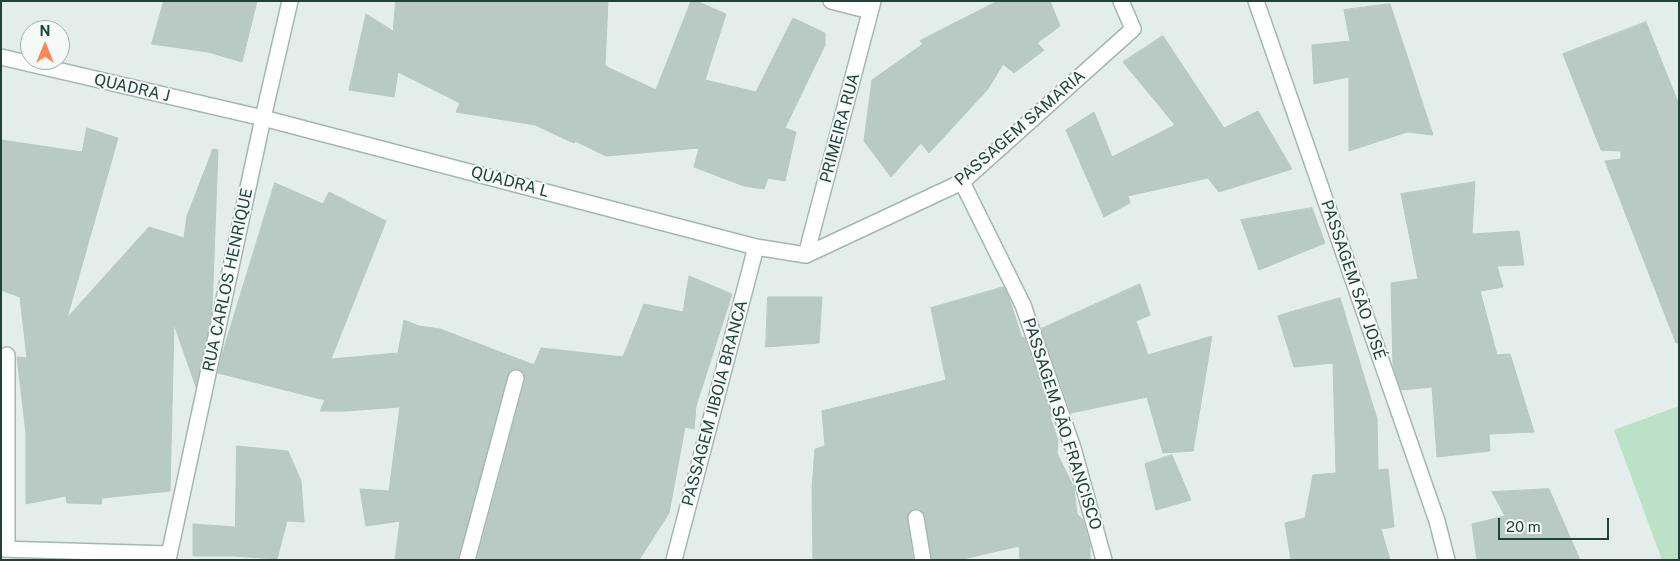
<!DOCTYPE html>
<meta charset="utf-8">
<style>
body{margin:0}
#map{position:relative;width:1680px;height:561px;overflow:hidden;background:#e3eeea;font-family:"Public Sans",sans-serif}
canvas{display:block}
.frame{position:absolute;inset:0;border:2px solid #21423b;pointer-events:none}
.north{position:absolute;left:20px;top:20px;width:50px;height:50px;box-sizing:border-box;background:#f5faf8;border:1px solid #a0b0ac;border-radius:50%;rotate:0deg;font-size:14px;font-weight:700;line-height:20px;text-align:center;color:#21423b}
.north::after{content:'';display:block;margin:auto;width:18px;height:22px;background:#fe8752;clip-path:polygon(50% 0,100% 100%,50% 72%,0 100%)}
.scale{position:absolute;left:1498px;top:518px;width:111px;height:22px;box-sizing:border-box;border:2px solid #21423b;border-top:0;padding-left:6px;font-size:15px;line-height:18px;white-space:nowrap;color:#21423b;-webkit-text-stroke:4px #f5faf8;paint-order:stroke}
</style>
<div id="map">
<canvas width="1680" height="561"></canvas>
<div class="frame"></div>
<div class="north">N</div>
<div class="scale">20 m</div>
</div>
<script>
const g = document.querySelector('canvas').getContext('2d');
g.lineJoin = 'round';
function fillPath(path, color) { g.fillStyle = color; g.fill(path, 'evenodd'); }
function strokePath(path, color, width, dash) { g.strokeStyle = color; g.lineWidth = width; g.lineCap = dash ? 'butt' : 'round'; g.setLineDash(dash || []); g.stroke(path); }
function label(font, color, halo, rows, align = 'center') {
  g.font = font + ' "Public Sans",sans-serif'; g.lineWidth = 4; g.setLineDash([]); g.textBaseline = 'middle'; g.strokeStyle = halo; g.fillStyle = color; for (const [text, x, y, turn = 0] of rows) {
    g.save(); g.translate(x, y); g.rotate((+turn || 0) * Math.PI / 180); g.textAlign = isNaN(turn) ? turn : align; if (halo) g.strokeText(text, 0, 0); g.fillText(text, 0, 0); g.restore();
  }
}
fillPath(new Path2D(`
 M1679 406V560H1662L1614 430Z`), '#bbe1c7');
const building = new Path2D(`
 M164 1H257L242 62 208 52 152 44Z
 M396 1H608L605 66 656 90 691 1H696L726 14 705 80 756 92 793 18 825 33V45L785 128 796 132 785 181 768 178 764 189 744 186 694 167 699 148 606 156 575 141 574 143 535 125 456 112 460 103 398 72 394 97 349 90 366 14 393 31Z
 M998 1H1050L1060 26 1037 43 1044 50 1014 73 1003 64 988 89 929 153 921 143 891 177 864 141 872 80 923 44 920 41Z
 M1390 4 1433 135 1407 132 1349 151V77L1314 84 1312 45 1350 41 1344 10Z
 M1646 22 1679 105V343H1676L1605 161 1621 159V151L1601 150 1563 54Z
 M1163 36 1224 128 1258 111 1292 169 1219 192 1208 178 1128 196 1130 203 1104 217 1066 130 1094 112 1112 157 1175 125 1123 62Z
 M87 128 118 138 67 318 149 227 184 238 187 216 213 149 218 150 212 310 196 387 174 324 170 491 102 498 101 504 67 503 66 496 26 504V433L17 357 27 358 20 297 1 290V140L82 152Z
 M1475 182 1472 234 1519 231 1524 265 1497 266 1503 287 1480 291 1497 355 1510 354 1534 432 1489 434 1490 451 1437 457 1432 387 1401 390 1393 366 1391 283 1418 279 1401 194Z
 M275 183 323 204 329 192 386 221 331 359 398 353 404 320 419 326 440 329 534 365 541 348 623 357 644 304 683 312 689 276 732 294 696 406 694 429 685 427 669 513 639 560H477L525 380 523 372 514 369 510 371 507 376 458 560H395L400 521 366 526 360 489 389 491 400 407 346 411H320L325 400 218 373 221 358Z
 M1312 208 1325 243 1259 270 1241 220Z
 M1140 284 1150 315 1136 321 1148 355 1212 336 1193 451 1163 453 1147 397 1071 413 1041 329Z
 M1004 287 1009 298 1022 338 1024 337 1052 416 1050 417 1058 440 1057 453 1074 488 1077 514 1083 520 1090 545V560H1020L1019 546 959 560H932L925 516 920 509H915L910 511 907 519 913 560H813L812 488 815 449 825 446 822 411 946 380 931 308Z
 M768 297H822L819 343 766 347Z
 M1340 298 1377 419 1378 470 1388 469 1394 527 1381 529 1390 560H1291L1285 523 1305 518 1313 475 1336 473 1333 363 1294 367 1278 316Z
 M237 446 288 451 301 481 304 522 287 521 277 559 234 556H193V524L235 527Z
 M1172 455 1191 500 1156 510 1145 464Z
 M1549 489 1580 560H1477L1472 524 1505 516 1492 492Z`);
fillPath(building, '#b8cac3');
strokePath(building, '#b5c9c2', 1);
const minor = new Path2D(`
 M831 1 870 11
 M1256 1 1437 521 1447 560
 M1 57 263 118 756 247 806 255 962 182 1133 29 1121 1
 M962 182 1023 305 1073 448 1104 560
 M806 255 873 1
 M7 355V549
 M916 518 923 560
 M1 549 168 554
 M168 560 263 118 290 1
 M467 560 516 378
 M674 560 756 247`);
strokePath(minor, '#a5b7b2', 18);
strokePath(minor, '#fff', 15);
label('16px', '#21423b', '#f5faf8', [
 ["QUADRA J",132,88,13],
 ["PRIMEIRA RUA",840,128,-75],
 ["PASSAGEM SAMARIA",1020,128,-41],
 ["QUADRA L",510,182,15],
 ["RUA CARLOS HENRIQUE",228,280,-78],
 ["PASSAGEM SÃO JOSÉ",1353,280,71],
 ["PASSAGEM JIBOIA BRANCA",715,403,-75],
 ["PASSAGEM SÃO FRANCISCO",1062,424,72]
]);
</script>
